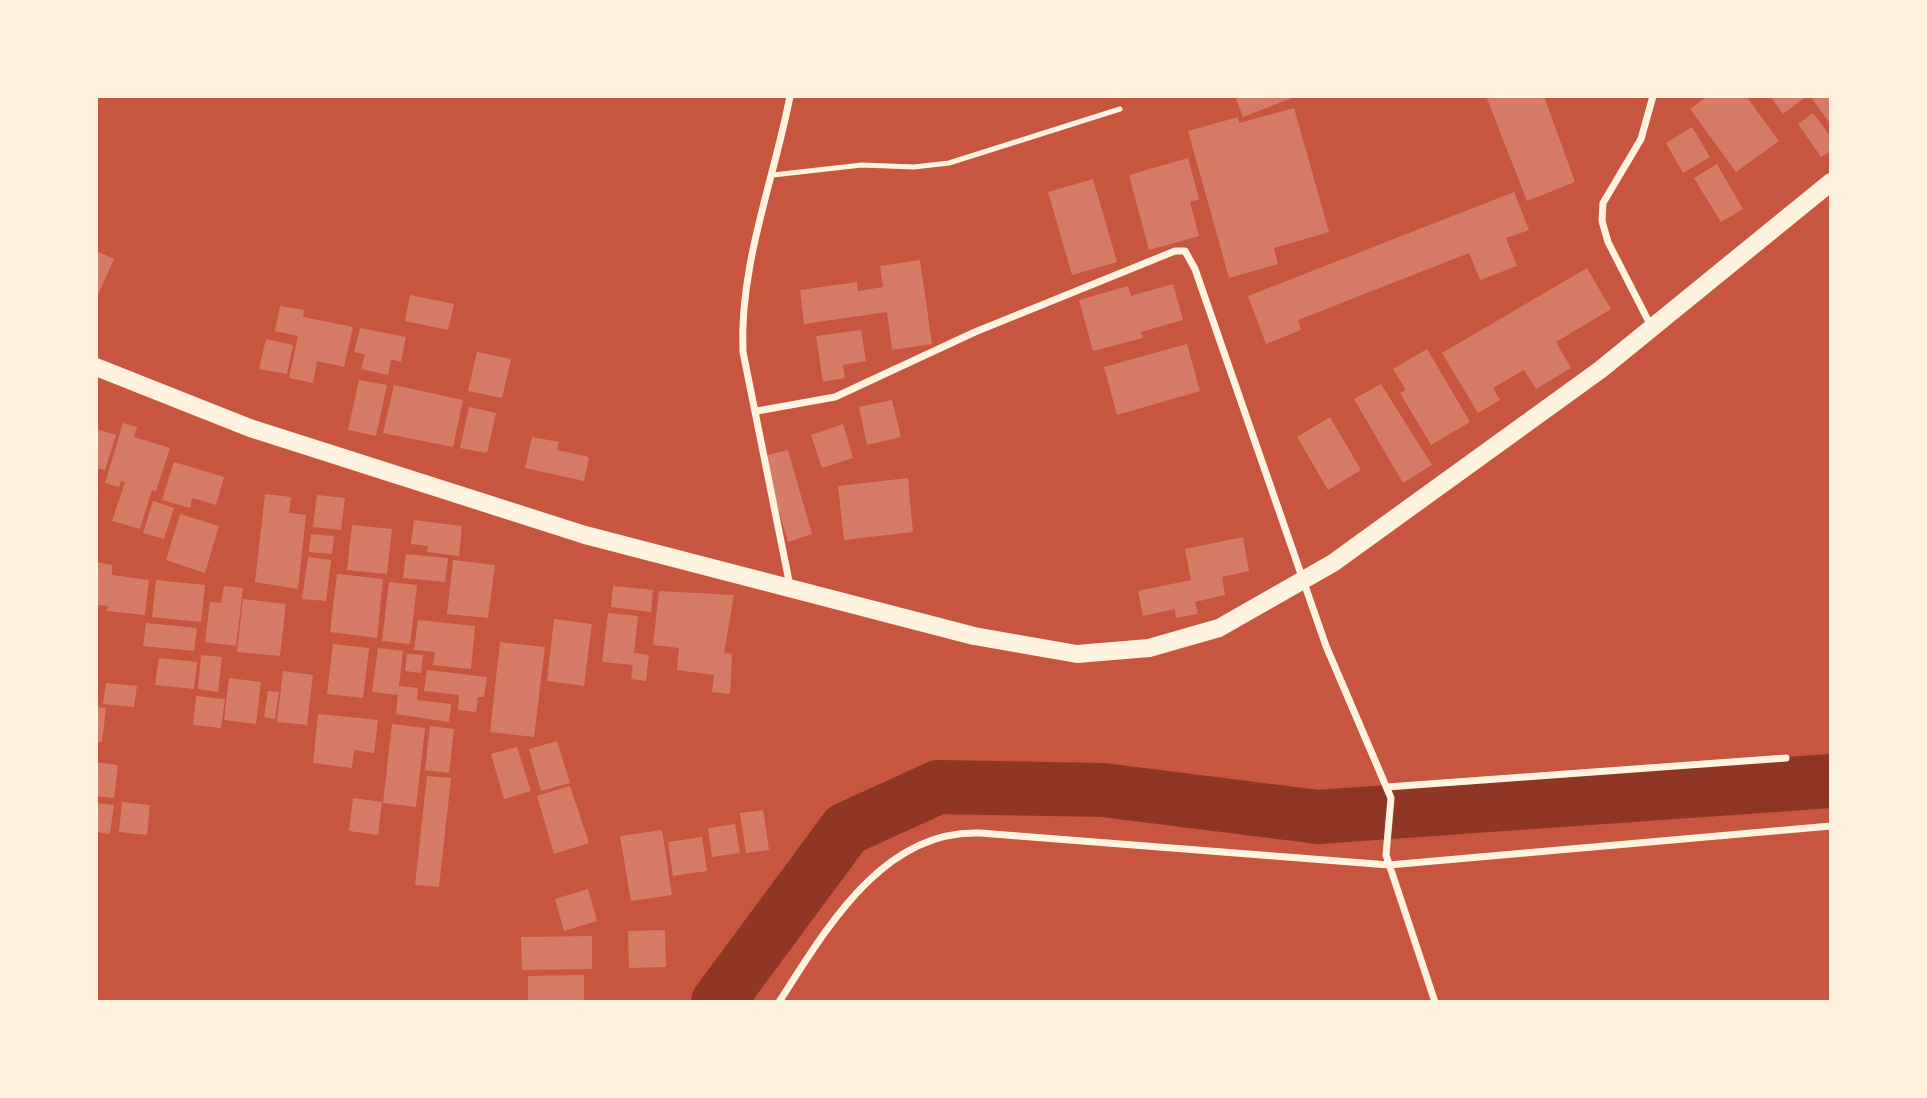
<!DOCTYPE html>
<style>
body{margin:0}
#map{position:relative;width:1927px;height:1098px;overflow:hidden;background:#c8553d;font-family:Raleway,sans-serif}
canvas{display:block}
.frame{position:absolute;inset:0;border:98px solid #fff3e0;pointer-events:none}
</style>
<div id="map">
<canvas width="1927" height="1098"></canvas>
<div class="frame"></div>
</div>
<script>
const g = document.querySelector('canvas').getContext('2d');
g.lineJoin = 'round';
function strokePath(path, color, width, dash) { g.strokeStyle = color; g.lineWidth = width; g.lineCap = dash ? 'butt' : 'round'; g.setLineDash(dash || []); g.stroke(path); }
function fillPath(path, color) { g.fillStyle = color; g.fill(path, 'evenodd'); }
strokePath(new Path2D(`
 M718 1002 846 829 938 787 1103 790 1318 817 1831 781`), '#8f3625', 54);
fillPath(new Path2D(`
 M1235 96H1297L1243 117Z
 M1486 96H1544L1575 182 1527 201Z
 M1708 96H1746L1779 141 1736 172 1690 109Z
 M1770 96H1807L1783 114Z
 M1810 96H1831V125Z
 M1294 108 1329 232 1274 248 1278 264 1229 278 1188 131 1238 117 1239 123Z
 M1813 113 1831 137V151L1821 157 1798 124Z
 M1692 127 1710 157 1683 173 1666 143Z
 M1188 158 1199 199 1190 202 1199 236 1149 250 1129 175Z
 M1717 164 1743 209 1721 222 1694 178Z
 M1093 179 1117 262 1072 275 1048 192Z
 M1514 192 1529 230 1506 238 1517 266 1480 280 1469 253 1298 320 1301 330 1266 344 1248 296Z
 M96 251 114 259 96 299Z
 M920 260 932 344 892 350 887 312 804 324 800 290 857 282 858 291 883 287 880 266Z
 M1587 268 1611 309 1556 342 1571 368 1536 389 1524 370 1493 388 1500 400 1478 413 1442 353Z
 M1173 284 1183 320 1141 332 1143 338 1093 351 1079 300 1128 286 1131 296Z
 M410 295 454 304 448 330 405 321Z
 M280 306 304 310 303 317 353 327 344 367 317 361 313 383 289 378 298 336 275 331Z
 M360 328 406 337 401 362 391 359 388 375 361 369 365 354 354 352Z
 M861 330 866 361 843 365 845 378 823 382 816 336Z
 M266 339 293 345 287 374 259 369Z
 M1187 344 1200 391 1117 415 1104 367Z
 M1427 349 1470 422 1431 445 1400 393 1406 390 1393 369Z
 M477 352 511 359 502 398 468 391Z
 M359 380 387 385 376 436 348 430Z
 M1381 384 1432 465 1403 483 1354 399Z
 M394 385 463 400 453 447 383 433Z
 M892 400 901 437 867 445 859 407Z
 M469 407 496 413 487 453 460 448Z
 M1330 417 1361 470 1328 490 1297 437Z
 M123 423 137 427 134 437 170 448 156 491 152 490 140 529 112 521 125 482 121 481 119 487 105 483Z
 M843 424 853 458 822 468 811 435Z
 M96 429 116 435 105 470 96 468Z
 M532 437 559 442 557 450 589 457 584 481 525 468Z
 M788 450 812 534 788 542 763 456Z
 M174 462 224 477 216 505 192 498 190 508 162 500Z
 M908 478 913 532 844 540 838 486Z
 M265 494 291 497 289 513 306 515 298 589 255 582Z
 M317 495 345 498 341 530 313 527Z
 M153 501 174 508 164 539 143 533Z
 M180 514 219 526 205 573 166 560Z
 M414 520 462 526 459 556 427 552 428 546 411 544Z
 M352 525 392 529 387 574 347 570Z
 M311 534 334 536 332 554 309 552Z
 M1243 537 1249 571 1222 577 1225 595 1195 602 1198 614 1176 618 1175 609 1143 616 1138 591 1191 580 1185 549Z
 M406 554 448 558 445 582 403 578Z
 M308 557 331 560 326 601 302 599Z
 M453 560 495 565 488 618 447 614Z
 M96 562 112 565V575L149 580 145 615 107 611 108 606 96 605Z
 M337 574 383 579 377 638 330 632Z
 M156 580 205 585 201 622 152 617Z
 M389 582 417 585 410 644 382 641Z
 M224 586 243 588 236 646 205 642 210 602 221 603Z
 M613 586 653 590 651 612 611 607Z
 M659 591 734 595 724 653 732 654 730 694 712 692 714 675 677 670 679 648 653 645Z
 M243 599 286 604 280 656 237 652Z
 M608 613 638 616 634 653 649 655 646 681 631 679 633 665 602 662Z
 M554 619 592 624 584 686 547 681Z
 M418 620 475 626 471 669 433 665 435 652 414 650Z
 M146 623 197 628 194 651 143 646Z
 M500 642 545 647 534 737 490 732Z
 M333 644 369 648 363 698 327 694Z
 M378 648 403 651 399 686 418 688 417 700 451 704 449 722 396 714 398 695 372 692Z
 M407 654 423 655 421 673 405 671Z
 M201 655 222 657 218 692 198 689Z
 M159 658 197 662 194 689 155 685Z
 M427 670 487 677 484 697H478L476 712 458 710 459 695 424 691Z
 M283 671 313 675 307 725 277 722Z
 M229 678 261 682 256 724 224 720Z
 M106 683 137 686 134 707 103 704Z
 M268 691 279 692 275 719 264 717Z
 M196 696 225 699 221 728 193 725Z
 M96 707 106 708 102 742H96Z
 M318 714 378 720 374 753 354 750 352 768 313 763Z
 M392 724 425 728 416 807 383 803Z
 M430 726 454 729 449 773 425 770Z
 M557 741 570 783 541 791 529 749Z
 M517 747 531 791 504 799 491 754Z
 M96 762 118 765 114 798 96 796Z
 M427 776 451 778 439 887 415 885Z
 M570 786 589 843 554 854 537 796Z
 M353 798 382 802 378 835 349 831Z
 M122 802 150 805 147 835 119 832Z
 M96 803 114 805 110 834 96 832Z
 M763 810 769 850 746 853 740 813Z
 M735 824 740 853 712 857 708 828Z
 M662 830 672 895 631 901 620 836Z
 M702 837 707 871 673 876 668 842Z
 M588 889 597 921 564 931 555 899Z
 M665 930 666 967 629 968 628 931Z
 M592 936V969L522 970 521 937Z
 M584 975V1002H528V976Z`), '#d67c66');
strokePath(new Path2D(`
 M773 175 862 165 914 167 949 163 1120 109`), '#fff3e0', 5);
strokePath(new Path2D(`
 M1651 326 1608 242 1602 221 1603 203 1641 139 1653 96
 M757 411 835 397 975 332 1175 251H1185L1195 269 1326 646 1391 798 1386 855 1435 1002
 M790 586 743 352C739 265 774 180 790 96
 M1387 787 1786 758
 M779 1002C825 931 882 829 980 833L1389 865 1831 826`), '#fff3e0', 7);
strokePath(new Path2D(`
 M96 367 250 428 585 535 974 636 1077 654 1149 648 1219 628 1333 563 1600 370 1831 182`), '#fff3e0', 18);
</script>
